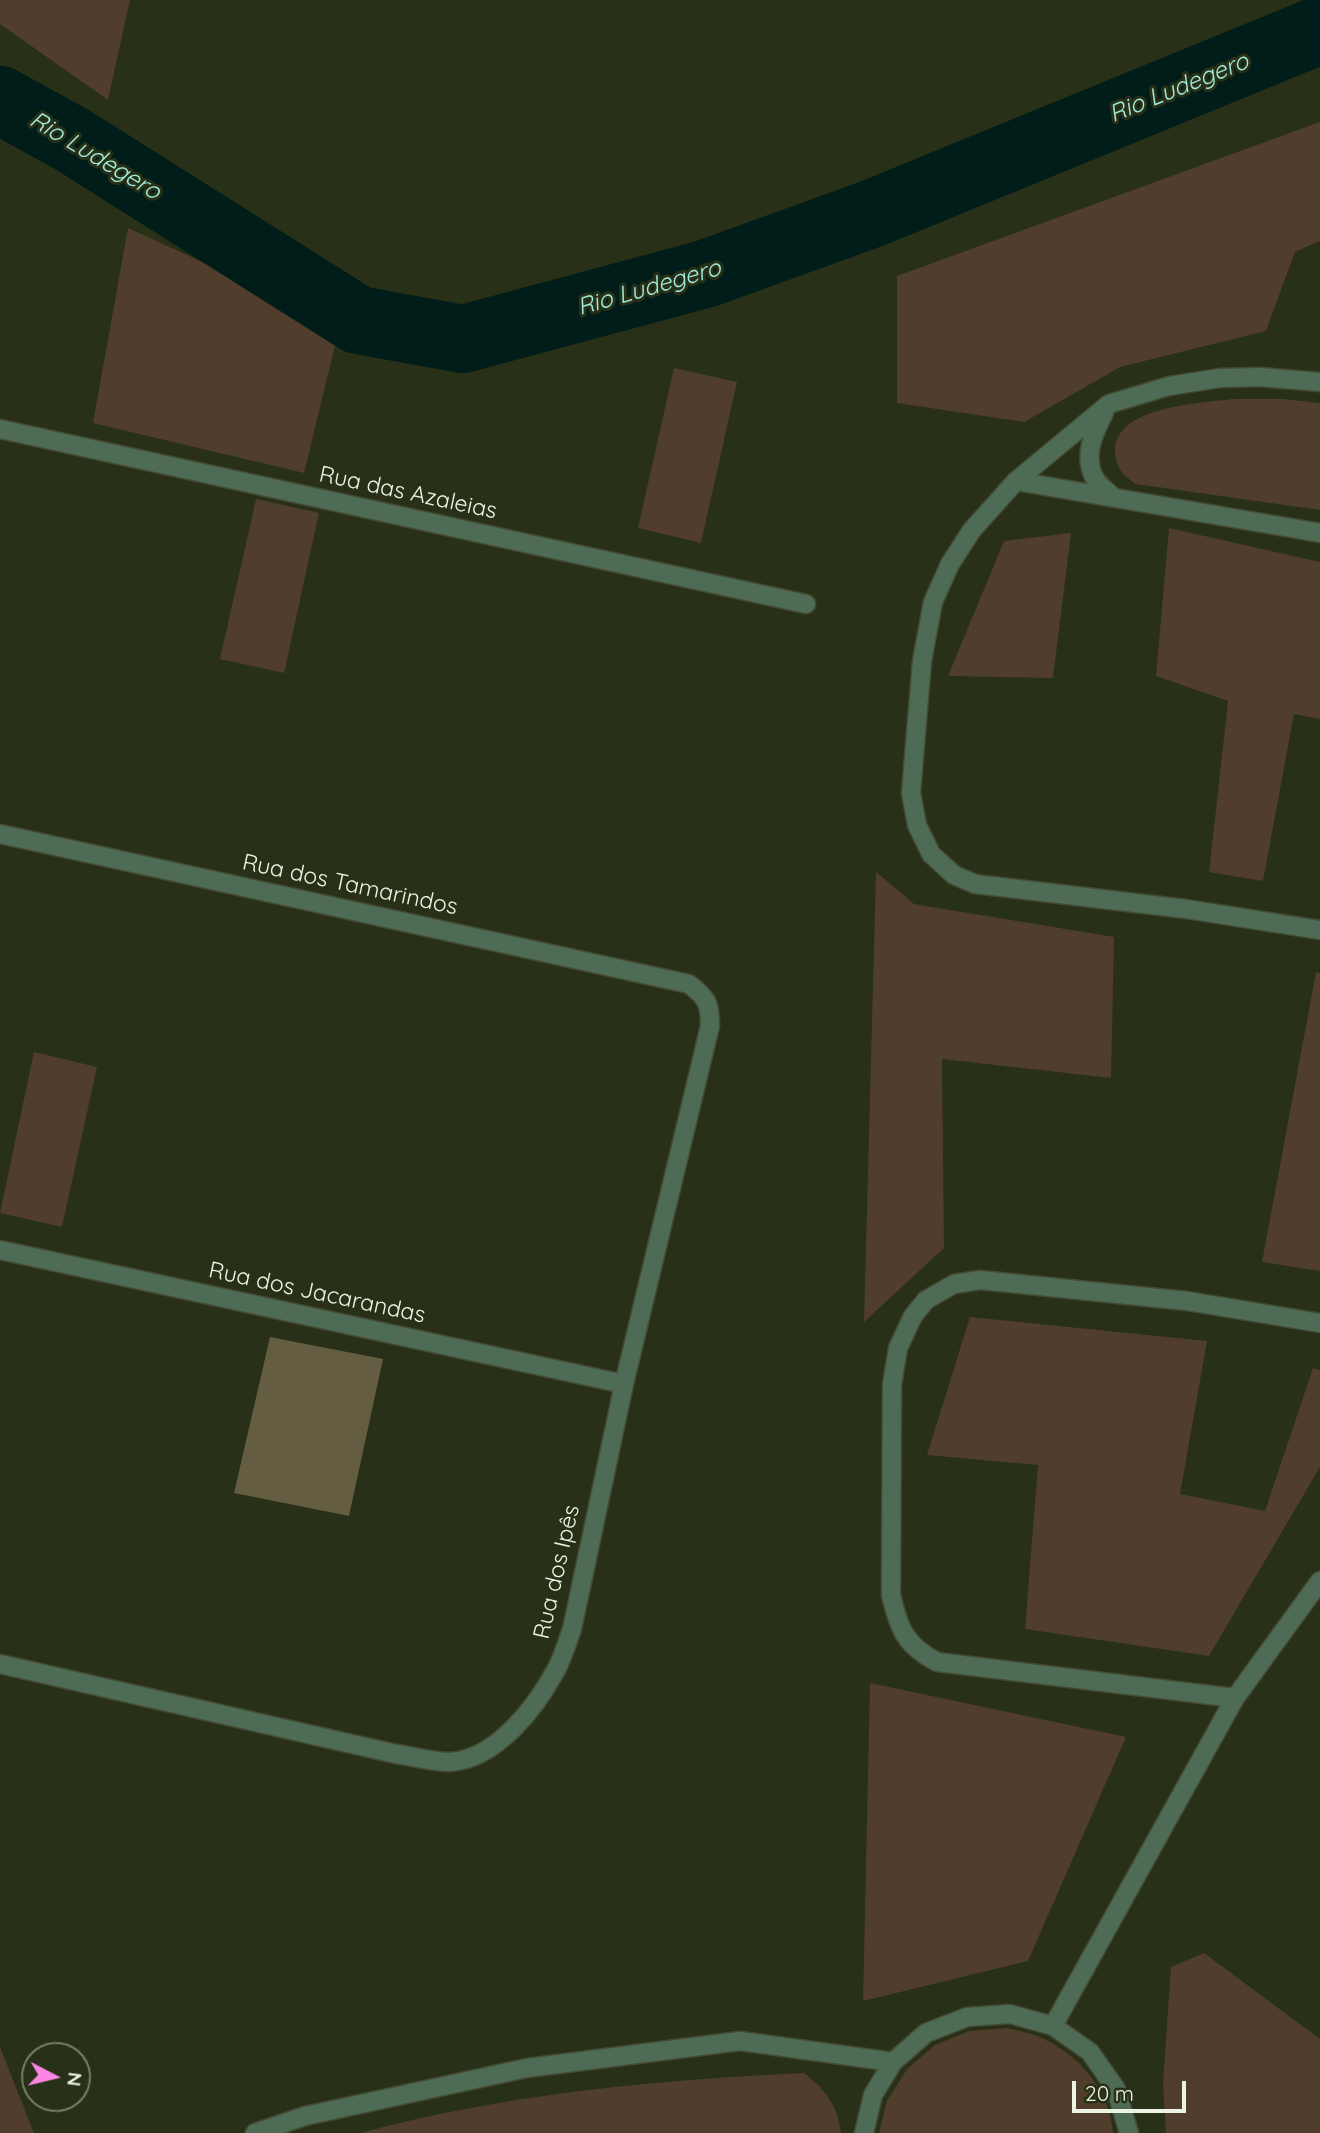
<!DOCTYPE html>
<meta charset="utf-8">
<style>
body{margin:0}
#map{position:relative;width:1320px;height:2133px;overflow:hidden;background:#283017;font-family:Quicksand,sans-serif}
canvas{display:block}
.north{position:absolute;left:21px;top:2042px;width:70px;height:70px;box-sizing:border-box;background:#283017;border:2px solid #777e69;border-radius:50%;rotate:97deg;font-size:19px;font-weight:700;line-height:28px;text-align:center;color:#eef4e4}
.north::after{content:'';display:block;margin:auto;width:24px;height:32px;background:#fc86e4;clip-path:polygon(50% 0,100% 100%,50% 72%,0 100%)}
.scale{position:absolute;left:1072px;top:2081px;width:114px;height:32px;box-sizing:border-box;border:4px solid #eef4e4;border-top:0;padding-left:9px;font-size:21px;line-height:24px;white-space:nowrap;color:#eef4e4;-webkit-text-stroke:5px #283017;paint-order:stroke}
</style>
<div id="map">
<canvas width="1320" height="2133"></canvas>
<div class="north">N</div>
<div class="scale">20 m</div>
</div>
<script>
const g = document.querySelector('canvas').getContext('2d');
g.lineJoin = 'round';
function fillPath(path, color) { g.fillStyle = color; g.fill(path, 'evenodd'); }
function strokePath(path, color, width, dash) { g.strokeStyle = color; g.lineWidth = width; g.lineCap = dash ? 'butt' : 'round'; g.setLineDash(dash || []); g.stroke(path); }
function label(font, color, halo, rows, align = 'center') {
  g.font = font + ' Quicksand,sans-serif'; g.lineWidth = 6; g.setLineDash([]); g.textBaseline = 'middle'; g.strokeStyle = halo; g.fillStyle = color; for (const [text, x, y, turn = 0] of rows) {
    g.save(); g.translate(x, y); g.rotate((+turn || 0) * Math.PI / 180); g.textAlign = isNaN(turn) ? turn : align; if (halo) g.strokeText(text, 0, 0); g.fillText(text, 0, 0); g.restore();
  }
}
fillPath(new Path2D(`
 M0 0H130L108 100 0 24Z
 M1320 122V241L1295 252 1266 331 1120 367 1024 422 897 403V276Z
 M128 228 340 325 304 473 93 423Z
 M674 368 737 382 701 543 638 528Z
 M1234 399H1283L1320 403V510L1136 484C1124 476 1116 468 1115 453 1112 406 1202 403 1234 399Z
 M256 499 319 513 284 673 220 659Z
 M1169 528 1320 562V719L1294 714 1263 881 1209 872 1228 701 1156 676Z
 M1071 533 1053 678 948 676 1004 541Z
 M876 872 914 904 1114 937 1111 1078 942 1059 944 1248 864 1322Z
 M1316 972 1320 973V1271L1262 1262Z
 M34 1052 97 1067 62 1227 0 1213Z
 M970 1317 1207 1341 1180 1494 1265 1511 1313 1368 1320 1370V1467L1209 1656 1025 1629 1038 1465 927 1455Z
 M870 1683 1126 1737 1028 1961 863 2001Z
 M1204 1953 1320 2039V2133H1166L1163 2083 1171 1967Z
 M1007 2028C1019 2031 1033 2033 1044 2039 1081 2057 1110 2091 1113 2133H879L887 2101 907 2069 935 2045 969 2031Z
 M0 2047 34 2133H0Z
 M804 2073C825 2089 838 2106 841 2133H360C505 2094 655 2080 804 2073Z`), '#503d2b');
strokePath(new Path2D(`
 M0 100 71 139 358 320 463 339 705 274 871 214 1320 30`), '#001d19', 68);
fillPath(new Path2D(`
 M270 1337 383 1359 349 1516 234 1493Z`), '#655d41');
const minor = new Path2D(`
 M1320 382 1260 377 1220 378 1169 386 1109 404 1016 481 972 530 950 564 933 602 922 661 911 793 917 825 931 854 954 875 975 884 1186 909 1320 930
 M1104 413C1094 432 1083 455 1094 477 1097 484 1107 491 1113 497
 M0 429 806 604
 M1016 481 1320 533
 M0 834 689 984C707 998 710 1003 710 1026L624 1384 572 1629C567 1643 563 1657 556 1670 536 1707 496 1760 449 1762 432 1762 412 1756 396 1754L0 1664
 M0 1250 624 1384
 M1235 1698 937 1662C905 1645 899 1629 891 1595L892 1385 898 1348 913 1316 926 1300 954 1284 980 1280 1187 1301 1320 1323
 M1053 2026 1235 1698 1320 1581
 M255 2133 305 2116 527 2068 740 2041 893 2062
 M864 2133 873 2095 893 2062 926 2033 967 2017 1010 2014 1053 2026 1090 2052 1116 2089 1129 2133`);
strokePath(minor, '#444b34', 21);
strokePath(minor, '#4e6b55', 18);
label('23px', '#eef4e4', '#283017', [
 ["Rua das Azaleias",408,493,12],
 ["Rua dos Tamarindos",350,885,12],
 ["Rua dos Jacarandas",317,1293,12],
 ["Rua dos Ipês",557,1572,-77]
]);
label('italic 24px', '#a1ecde', '#283017', [
 ["Rio Ludegero",1179,88,-22],
 ["Rio Ludegero",95,156,31],
 ["Rio Ludegero",649,288,-16]
]);
</script>
